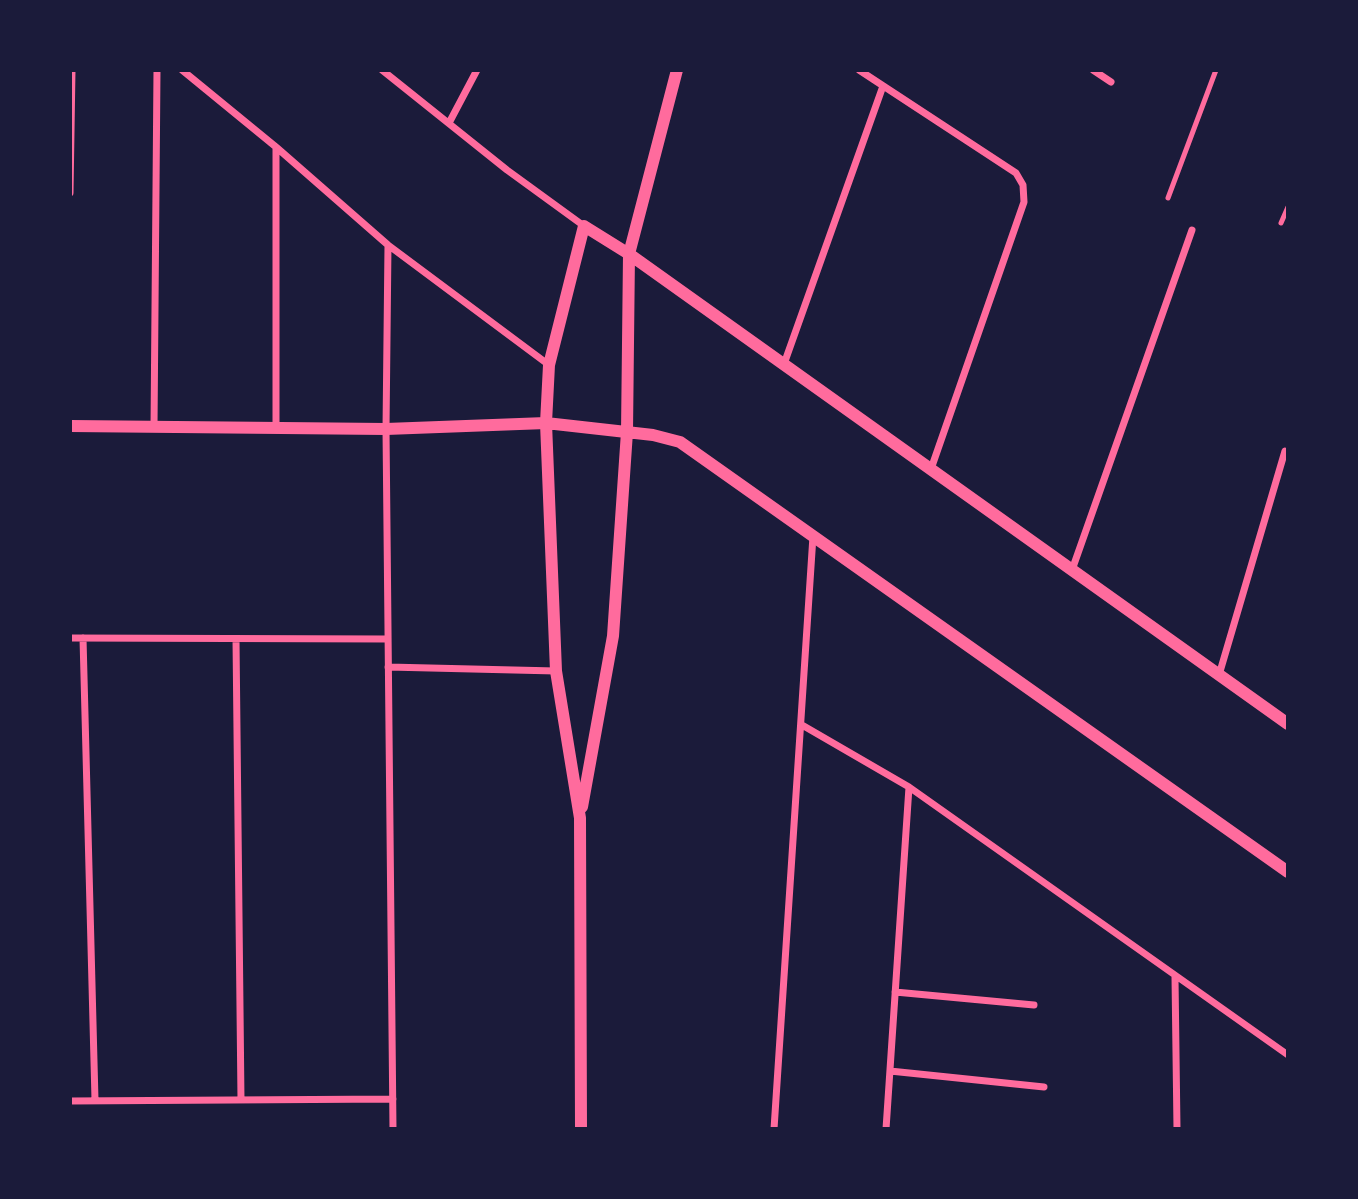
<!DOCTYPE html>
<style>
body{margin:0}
#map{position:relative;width:1358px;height:1199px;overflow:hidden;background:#1b1b3a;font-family:"Golos Text",sans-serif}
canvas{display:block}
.frame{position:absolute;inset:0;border:72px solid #1b1b3a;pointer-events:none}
</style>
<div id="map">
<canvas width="1358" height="1199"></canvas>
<div class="frame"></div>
</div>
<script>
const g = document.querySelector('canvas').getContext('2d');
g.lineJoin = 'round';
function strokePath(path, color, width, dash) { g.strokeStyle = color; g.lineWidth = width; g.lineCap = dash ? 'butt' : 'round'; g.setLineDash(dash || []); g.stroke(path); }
strokePath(new Path2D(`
 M1168 198 1216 70
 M1281 223 1288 207`), '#ff6b9d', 5);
strokePath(new Path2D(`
 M182 70 276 147 388 245 549 365
 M382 70 507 170 584 226
 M859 70 1016 173 1023 185 1024 202 931 469
 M1093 70 1111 82
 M449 123 477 70
 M276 147V428
 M70 193 72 70
 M388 245 386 429 393 1129
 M784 364 883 86
 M154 427 157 70
 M1072 570 1192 230
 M70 638 388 639
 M83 638 95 1100
 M236 639 241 1100
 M388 667 556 671
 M1219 675 1285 451
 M802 725 909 787 886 1129
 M909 787 1288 1055
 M1175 977 1177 1129
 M895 992 1034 1005
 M890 1071 1044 1087
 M70 1101 393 1099
 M774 1129 813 536`), '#ff6b9d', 7);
strokePath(new Path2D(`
 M70 426 386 429 546 423 653 435 680 442 1288 872
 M582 807 613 636 627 432 629 254 677 70
 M581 1129 580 818 556 671 546 423 549 365 584 226 629 254 1288 724`), '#ff6b9d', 12);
</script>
